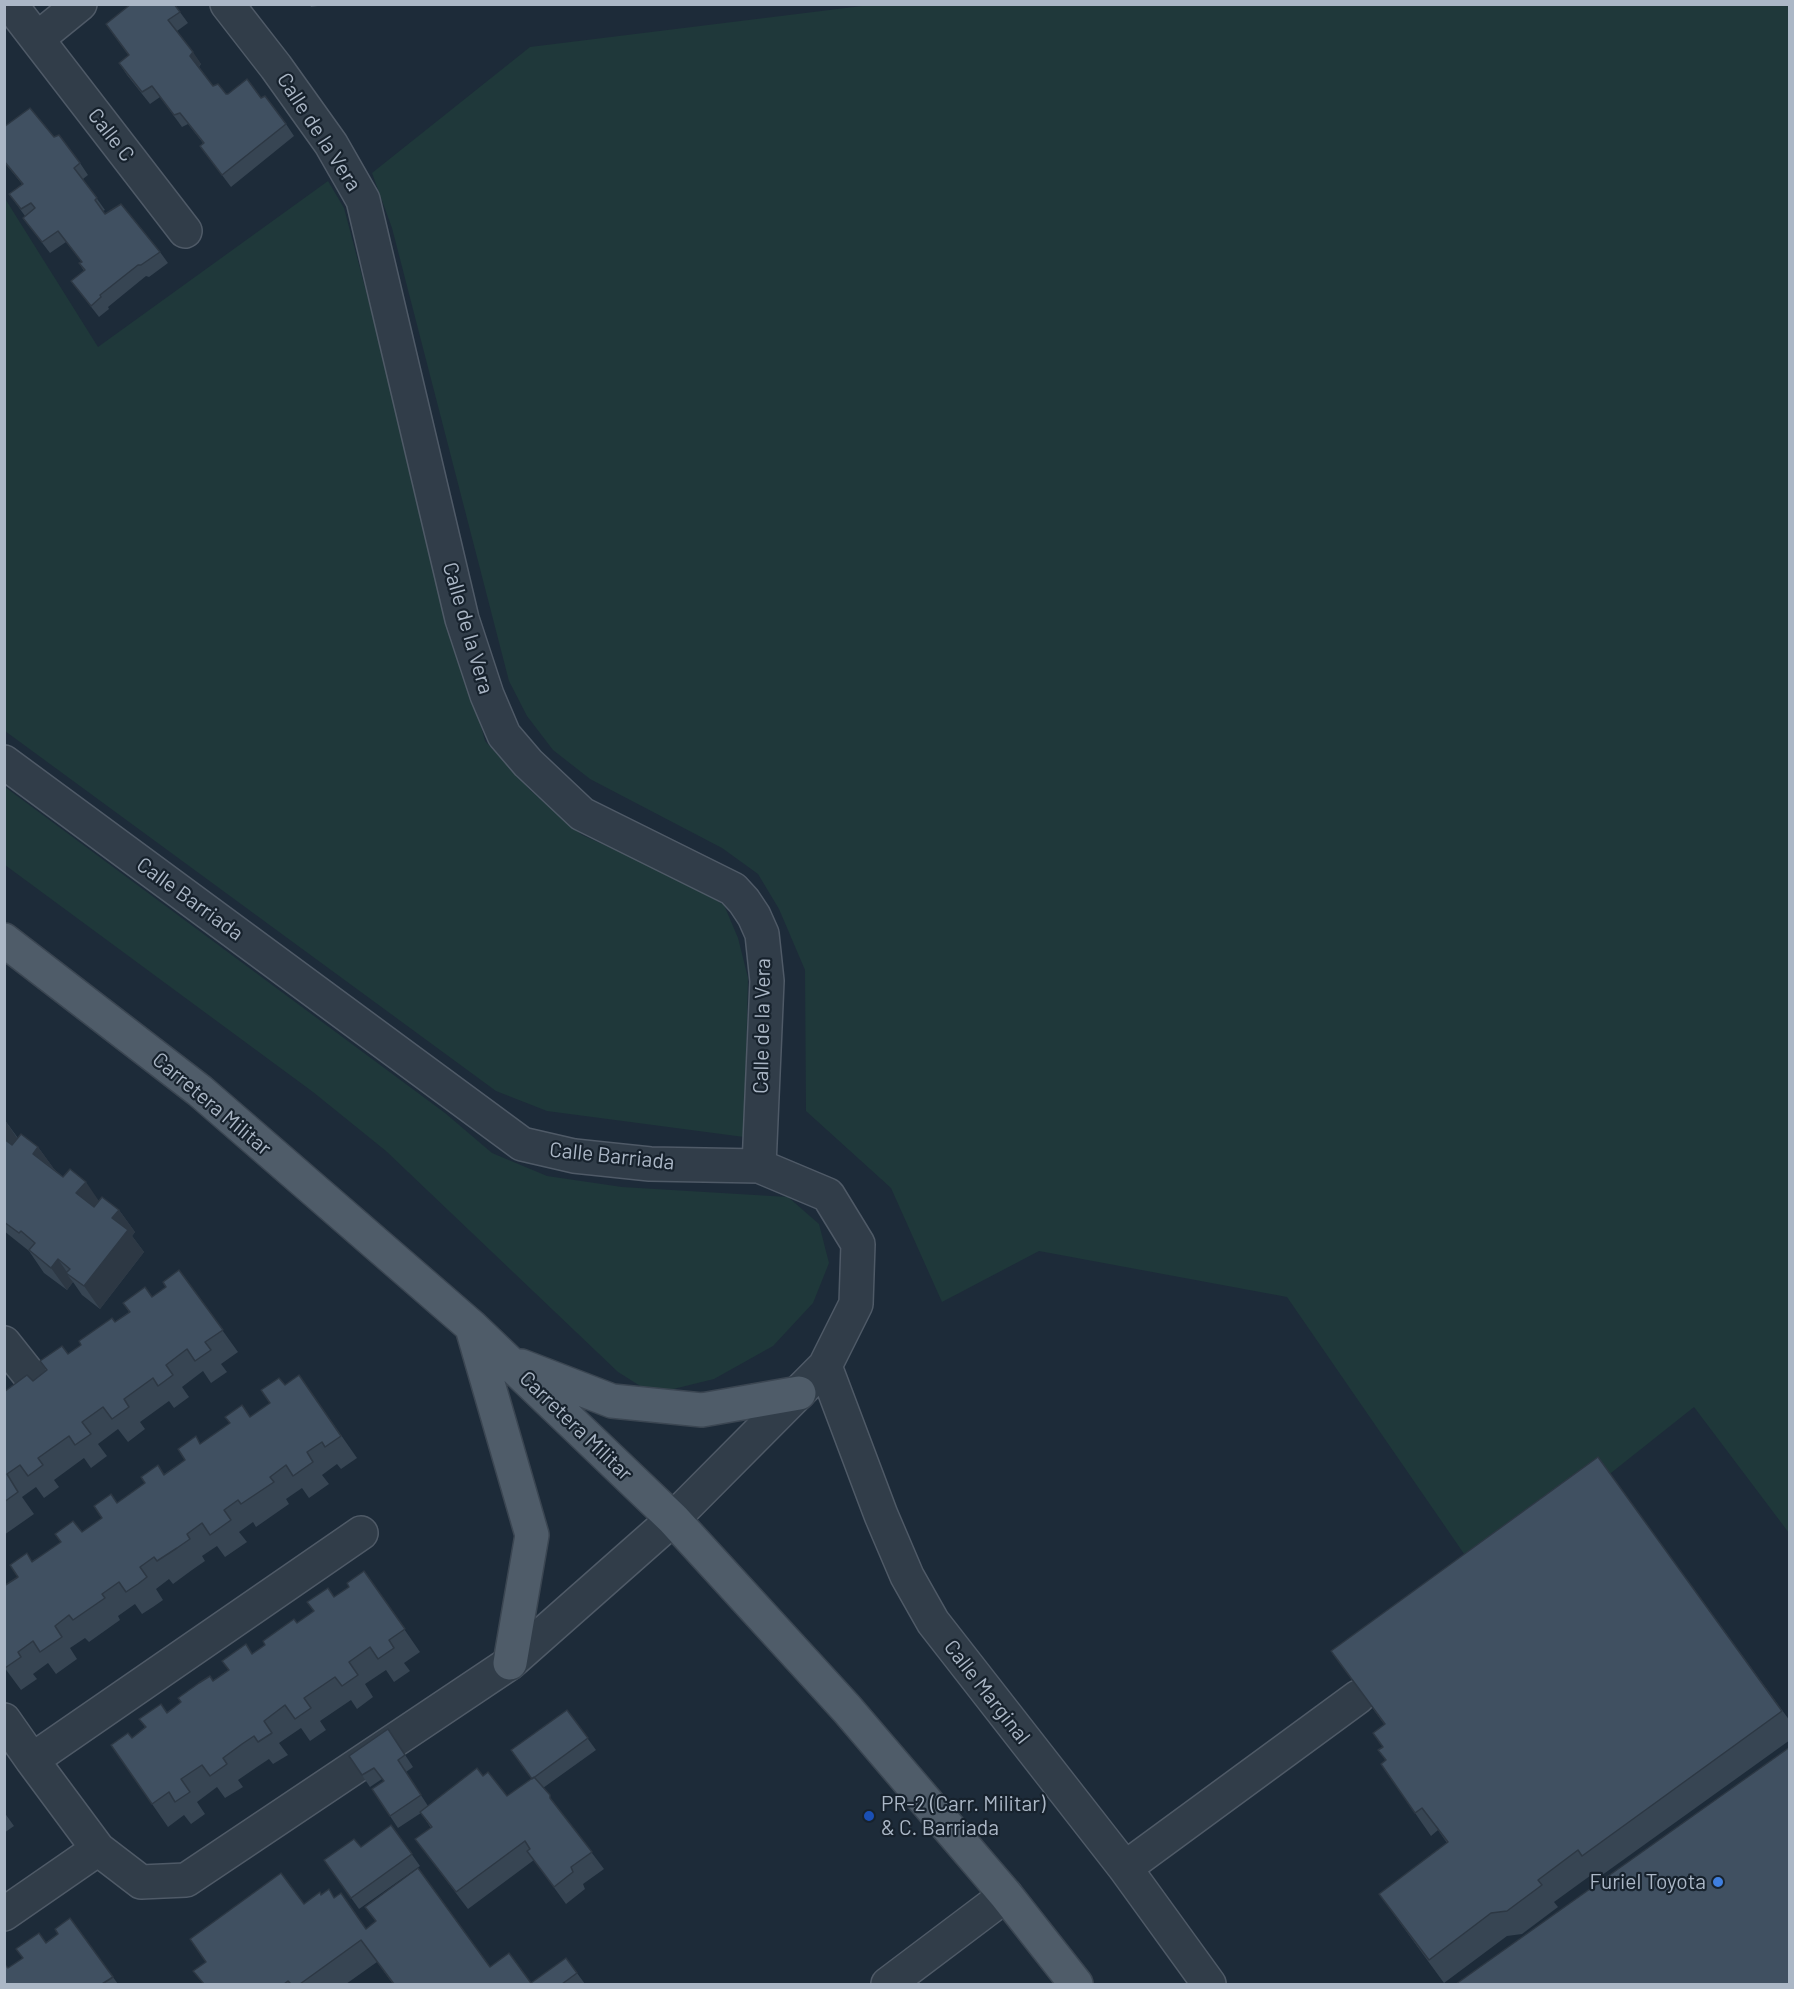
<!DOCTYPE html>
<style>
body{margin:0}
#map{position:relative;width:1794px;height:1989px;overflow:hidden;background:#1d2b39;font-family:Barlow,sans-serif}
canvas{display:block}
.frame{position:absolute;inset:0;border:6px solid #abb7c6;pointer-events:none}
</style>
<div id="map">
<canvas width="1794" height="1989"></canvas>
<div class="frame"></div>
</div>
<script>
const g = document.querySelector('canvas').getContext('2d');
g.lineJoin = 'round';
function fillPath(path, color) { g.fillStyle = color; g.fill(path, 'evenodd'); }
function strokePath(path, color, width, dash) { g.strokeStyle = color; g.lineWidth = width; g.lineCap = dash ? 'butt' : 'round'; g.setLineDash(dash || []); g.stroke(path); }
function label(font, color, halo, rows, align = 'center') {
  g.font = font + ' Barlow,sans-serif'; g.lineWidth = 4.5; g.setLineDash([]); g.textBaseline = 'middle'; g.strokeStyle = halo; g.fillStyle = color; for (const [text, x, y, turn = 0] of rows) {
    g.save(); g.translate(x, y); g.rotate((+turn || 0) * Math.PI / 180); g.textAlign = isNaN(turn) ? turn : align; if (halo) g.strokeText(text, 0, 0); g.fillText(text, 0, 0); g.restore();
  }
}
fillPath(new Path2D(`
 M870 5H1789V1533L1694 1407 1480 1577 1287 1297 1039 1251 942 1302 891 1188 806 1111 805 970 779 909 758 874 722 848 590 779 553 750 527 716 509 681 392 228 372 173 530 47Z
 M328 181 344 208 485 741 531 791 582 835 680 879 724 905 738 938 748 978 744 1137 547 1111 496 1091 5 731 4 197 98 347Z
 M5 787 445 1113 492 1153 547 1176 622 1187 788 1197 819 1224 829 1263 813 1303 773 1346 714 1379 653 1394 618 1372 386 1151 313 1092 5 865Z`), '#1f383a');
const minor = new Path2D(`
 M10 4 185 231
 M227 4 276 67 331 144 363 200 462 619 487 695 504 735 528 763 582 814 733 889 744 901 754 916 762 934 767 981 759 1166
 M37 39 80 4
 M4 762 522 1144 574 1156 650 1164 759 1166 828 1195 858 1244 856 1304 825 1366 673 1519 510 1663 186 1880 141 1882 98 1849 32 1760 4 1720
 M4 1343 31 1377
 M825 1366 881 1515 907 1576 933 1622 1125 1868 1209 1984
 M32 1760 361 1533
 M1125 1868 1358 1697
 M4 1914 98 1849
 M888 1984 1006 1895`);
const major = new Path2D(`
 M4 940 200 1091 471 1326 673 1519 847 1709 1006 1895 1076 1984
 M472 1328 532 1535 510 1663
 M521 1366 612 1401 702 1410 799 1393`);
strokePath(minor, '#4f5a67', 36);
strokePath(major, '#3b4652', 36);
strokePath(minor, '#313d49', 33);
strokePath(major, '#4f5c69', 33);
fillPath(new Path2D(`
 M174 4 188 23 177 31 201 64 199 67 213 86 226 94 261 98 286 124 294 136 231 187 200 146 203 143 188 124 182 127 160 97 150 104 127 75 119 63 129 56 106 24Z
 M309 4H332L311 7Z
 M4 127 54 137 80 163 88 175 83 179 105 210 103 211 105 214 160 252 168 263 149 277 146 276 108 307 109 309 99 317 71 281 84 271 79 263 82 262 66 242 50 253 23 218 25 216 9 194 22 184 4 162Z
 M4 1119 18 1138 38 1147 54 1169 63 1177 99 1201 119 1210 135 1232 132 1236 144 1252 100 1309 82 1295 73 1282 67 1290 44 1273 29 1251 4 1231Z
 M179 1270 238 1352 221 1364 227 1372 211 1383 203 1371 182 1387 189 1397 174 1408 169 1401 140 1422 145 1429 128 1442 118 1429 98 1444 107 1456 91 1468 84 1458 54 1480 59 1487 44 1498 36 1487 22 1497 34 1514 4 1535V1392L33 1381 68 1354 129 1312 123 1303 153 1297 166 1287Z
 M299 1375 357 1458 341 1469 337 1464 322 1475 329 1484 309 1498 302 1488 286 1499 289 1504 256 1527 253 1522 239 1532 247 1542 225 1557 217 1546 202 1556 205 1561 192 1570 173 1584 169 1579 156 1589 163 1600 153 1607 142 1614 135 1604 118 1616 120 1620 89 1642 85 1638 70 1648 77 1659 56 1674 48 1663 33 1674 37 1679 21 1690 4 1667 18 1577 32 1561 82 1532 102 1518 117 1503 164 1474 185 1460 201 1444 250 1417 270 1403 285 1385Z
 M1598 1457 1790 1721V1740L1598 1878 1594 1873 1554 1902 1558 1907 1522 1934 1507 1936 1444 1983 1379 1894 1447 1843 1438 1830 1431 1836 1381 1764 1385 1761 1383 1747 1384 1724 1331 1651Z
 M364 1571 420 1652 404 1663 410 1671 394 1682 386 1670 365 1684 373 1697 357 1709 351 1700 320 1721 326 1730 310 1741 301 1728 279 1743 288 1755 273 1764 269 1759 257 1767 238 1780 243 1787 225 1798 217 1787 197 1802 205 1814 191 1824 184 1815 168 1827 111 1745 132 1738 145 1727 139 1719 161 1704 167 1712 349 1587Z
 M567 1710 596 1750 543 1788 604 1869 583 1884 585 1889 566 1904 534 1860 468 1909 415 1839 431 1828 421 1813 398 1828 372 1789 384 1781 382 1779 370 1787 349 1756 388 1729 413 1767 406 1772 428 1806 483 1776 507 1796 532 1779Z
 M4 1812 14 1826 4 1833Z
 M391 1825 420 1866 359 1909 324 1860 361 1847Z
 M321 1894 334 1898 366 1929 376 1922 365 1907 490 1967 531 1983 566 1958 585 1984H393L377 1962 346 1984H203L304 1904Z
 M70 1918 118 1984H4L8 1968 58 1934Z`), '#374553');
fillPath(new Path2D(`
 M193 52 201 64 198 67 190 56Z
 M4 1119 19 1141 9 1153 4 1146Z
 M38 1147 54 1169 33 1154Z
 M86 1182 101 1204 92 1216 76 1193Z
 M119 1210 135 1232 132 1236 144 1252 100 1309 84 1286 112 1218Z
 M58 1259 69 1275 66 1273 73 1282 67 1290 51 1268Z`), '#2d3844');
const building = new Path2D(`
 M131 4H174L180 12 168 20 193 52 190 56 213 86 218 84 226 94H228L247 79 261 98 265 96 286 124 222 175 200 146 204 143 180 113 174 115 152 86 142 92 119 63 129 55 106 24Z
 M30 108 54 137 59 135 80 163 74 168 97 198 95 200 105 214 121 204 160 252 141 265H138L100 295 101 297 91 306 71 281 85 270 79 263 82 262 58 231 42 242 23 218 35 208 31 203 21 209 9 194 23 184 4 161V127Z
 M21 1134 38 1147 33 1154 63 1177 70 1169 86 1182 76 1193 94 1207 102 1197 119 1210 112 1218 128 1230 84 1286 66 1273 70 1269 58 1259 51 1268 29 1250 35 1243 21 1231 19 1233 4 1222V1139L12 1145Z
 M179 1270 223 1330 205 1342 211 1350 195 1361 187 1349 166 1365 173 1375 158 1386 153 1378 124 1399 129 1407 112 1419 103 1407 82 1422 91 1434 75 1445 69 1436 38 1458 43 1465 28 1476 20 1465 7 1474 18 1492 4 1502V1392L27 1375 33 1381 47 1370 40 1361 62 1346 68 1354 81 1345 79 1341 112 1318 115 1322 130 1312 123 1303 145 1287 152 1297 166 1287 163 1282Z
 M299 1375 341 1436 325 1447 322 1442 307 1452 313 1462 293 1476 286 1465 270 1477 274 1482 241 1504 238 1500 224 1510 231 1520 210 1535 202 1523 187 1534 190 1539 177 1548 157 1561 154 1557 140 1567 147 1577 138 1584 126 1592 119 1582 102 1594 105 1598 73 1620 69 1615 55 1626 62 1637 40 1652 33 1641 18 1652 21 1657 5 1668 4 1586 18 1577 10 1565 27 1553 32 1562 61 1542 55 1534 73 1521 82 1532 102 1518 94 1506 111 1494 117 1503 145 1483 141 1477 158 1465 164 1475 185 1460 178 1449 196 1436 200 1444 230 1423 225 1417 242 1405 250 1417 270 1403 261 1390 279 1378 285 1385Z
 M1598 1457 1782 1711 1582 1856 1578 1850 1538 1880 1542 1885 1507 1911 1491 1913 1429 1960 1379 1894 1448 1842 1422 1808 1415 1813 1381 1764 1386 1760 1378 1750 1383 1747 1373 1733 1385 1724 1331 1651Z
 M364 1571 405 1629 389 1640 394 1648 378 1659 370 1647 349 1662 358 1675 342 1686 335 1677 304 1698 311 1708 295 1719 285 1705 264 1721 272 1733 258 1742 254 1736 242 1744 223 1758 227 1764 210 1776 202 1765 181 1779 190 1792 175 1802 169 1792 152 1804 111 1745 128 1733 132 1738 146 1727 139 1719 161 1704 167 1713 181 1702 178 1698 199 1683 210 1676 213 1681 229 1670 222 1661 246 1644 252 1654 265 1645 263 1641 294 1619 297 1623 314 1611 307 1602 328 1588 334 1597 349 1587 347 1583Z
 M567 1710 588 1738 532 1779 511 1750Z
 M388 1729 405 1755 398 1760 421 1795 390 1816 372 1789 384 1781 374 1768 362 1775 349 1756Z
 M1790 1747V1984H1456Z
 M477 1768 483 1776 488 1772 507 1796 534 1777 550 1795V1798L592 1852 571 1867 573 1872 554 1887 527 1851 530 1849 525 1841 456 1892 415 1839 432 1827 420 1812Z
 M391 1825 412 1854 351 1898 324 1860 354 1839 361 1847Z
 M418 1868 490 1967 509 1953 531 1983 566 1958 577 1973 562 1984H394L361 1940 300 1984H291L288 1981 284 1984H204L193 1971 206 1962 190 1939 281 1873 304 1904 320 1892 321 1895 329 1889 334 1898 341 1893 366 1929 376 1921 365 1907Z
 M70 1918 113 1977 102 1984H4V1964L8 1968 23 1958 16 1949 17 1948 39 1933 46 1943 58 1934 55 1929Z`);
fillPath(building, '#405061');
strokePath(building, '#2d3844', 1.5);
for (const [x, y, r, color] of [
 [869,1816,6,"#1a4fb4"],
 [1718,1882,6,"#3f7fe0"]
]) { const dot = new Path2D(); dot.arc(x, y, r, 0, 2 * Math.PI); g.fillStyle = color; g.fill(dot); strokePath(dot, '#17222d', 2); }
label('21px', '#abb7c6', '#17222d', [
 ["Calle de la Vera",319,132,57],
 ["Calle C",111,135,52],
 ["Calle de la Vera",468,628,74],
 ["Calle Barriada",190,899,36],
 ["Calle de la Vera",762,1026,-89],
 ["Carretera Militar",212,1104,40],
 ["Calle Barriada",612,1156,6],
 ["Carretera Militar",576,1426,44],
 ["Calle Marginal",987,1692,52]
]);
label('21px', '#abb7c6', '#17222d', [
 ["PR-2 (Carr. Militar)",881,1804],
 ["& C. Barriada",881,1828],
 ["Furiel Toyota",1706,1882,"right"]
], 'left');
</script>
